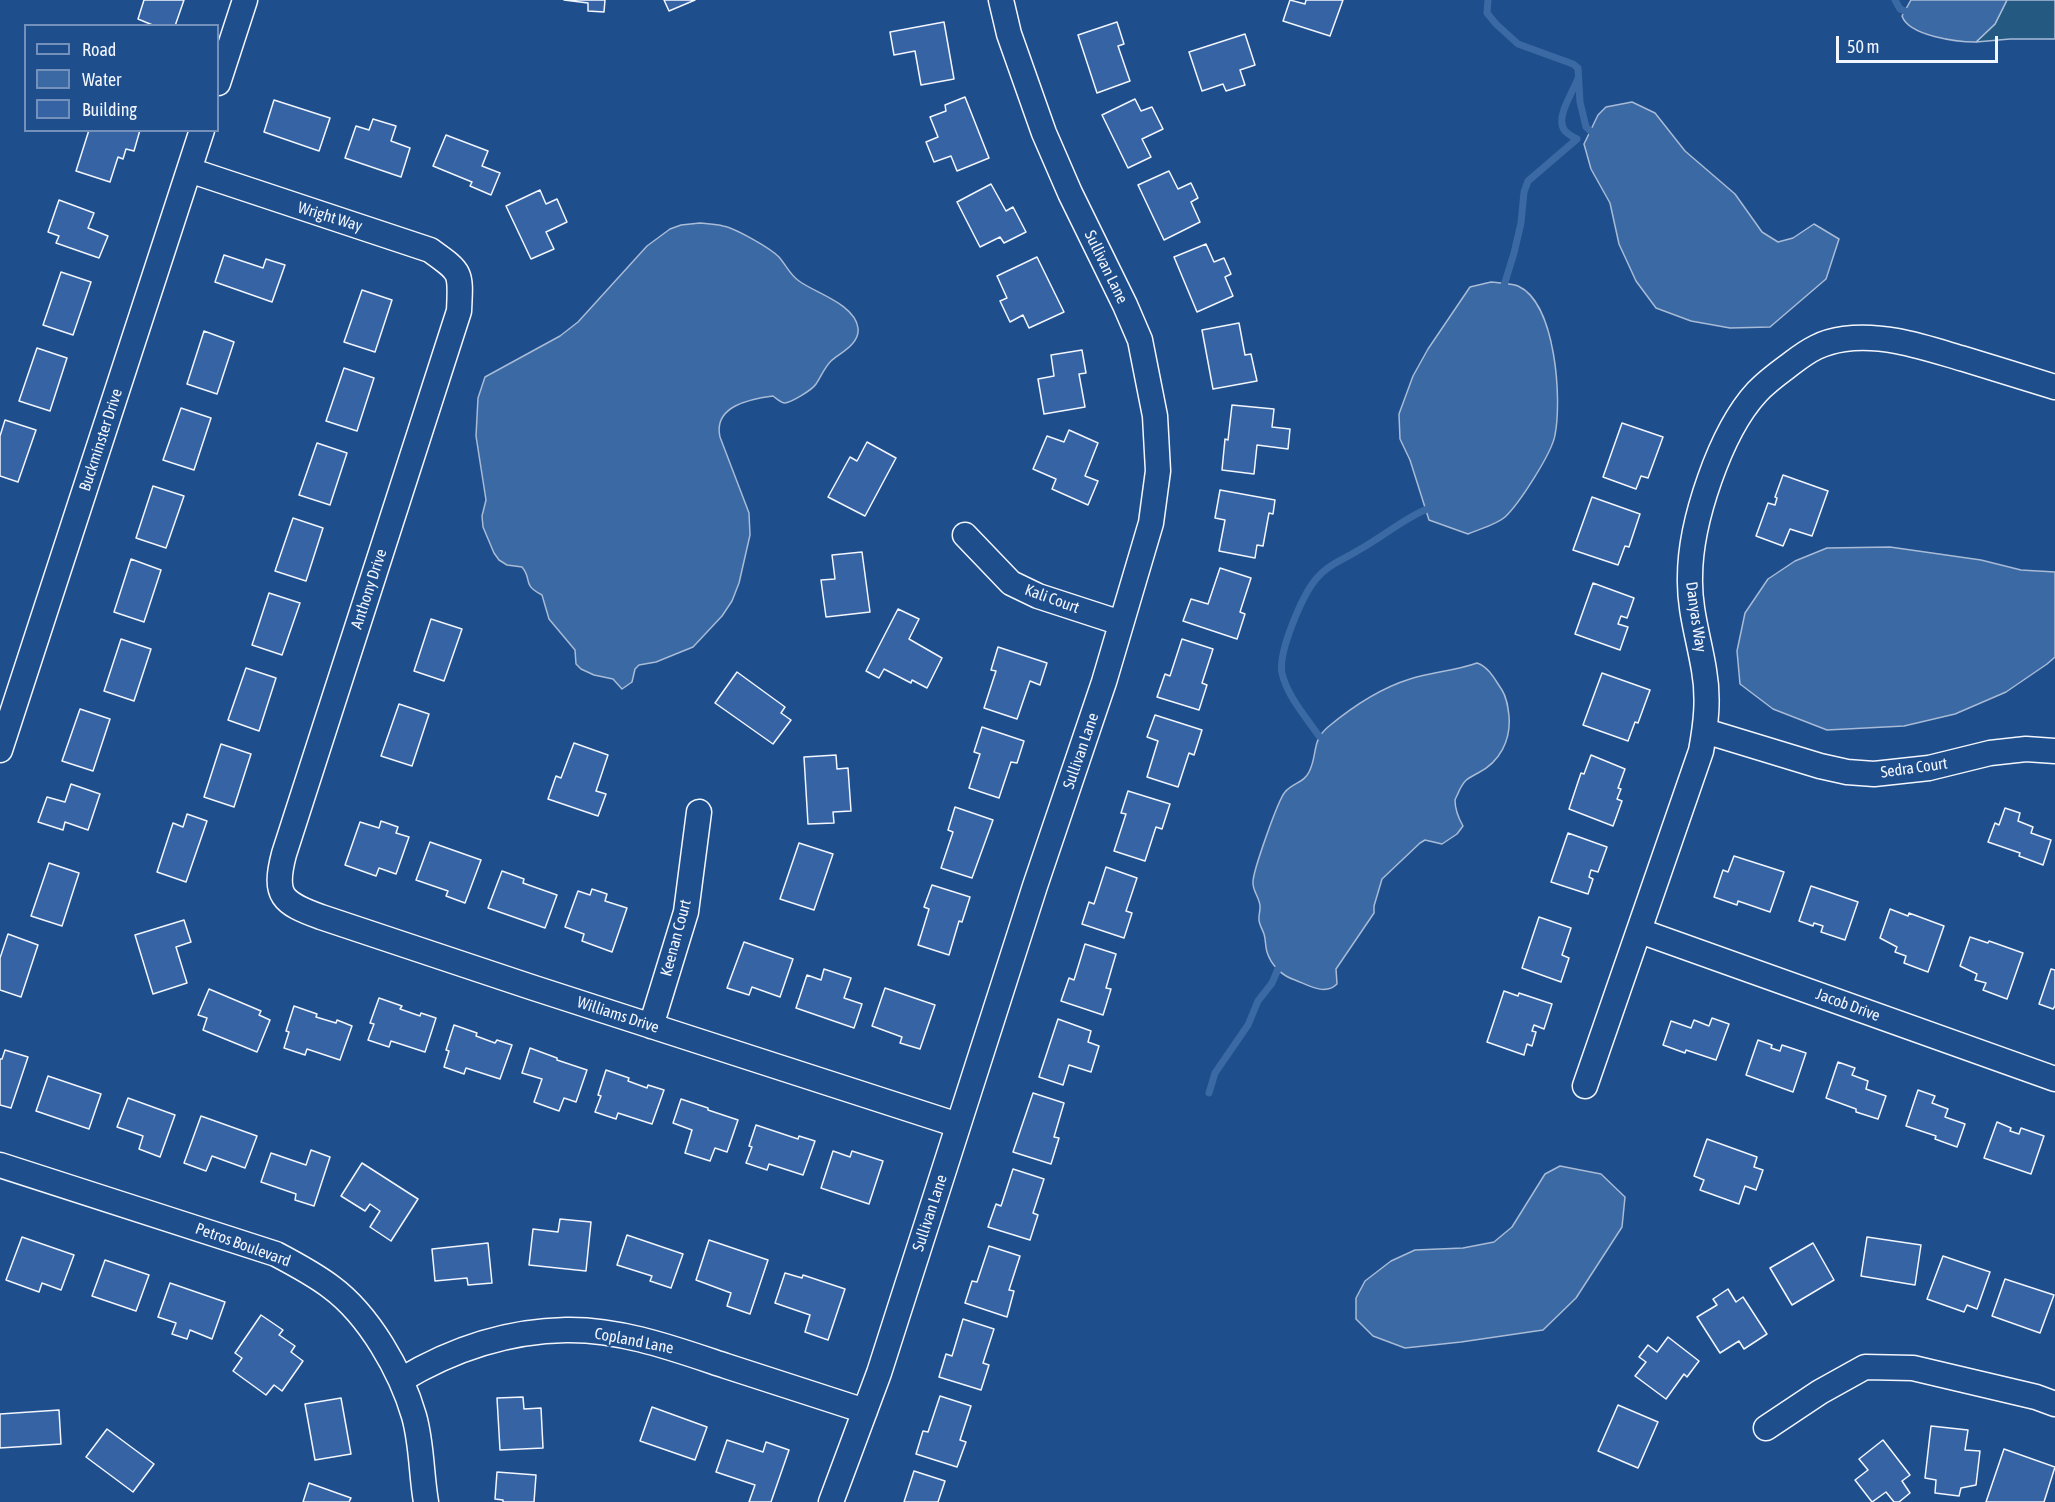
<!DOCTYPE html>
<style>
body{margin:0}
#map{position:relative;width:2055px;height:1502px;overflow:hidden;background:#1f4e8c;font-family:"Asap Condensed",sans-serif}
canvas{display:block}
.legend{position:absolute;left:24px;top:24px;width:195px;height:108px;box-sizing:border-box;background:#1f4e8c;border:2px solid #7391ba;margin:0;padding:8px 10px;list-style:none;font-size:18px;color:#f2f6ff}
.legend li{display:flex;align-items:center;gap:12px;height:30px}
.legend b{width:30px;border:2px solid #7391ba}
.scale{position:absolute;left:1836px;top:36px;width:162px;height:27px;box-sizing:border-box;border:3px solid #f2f6ff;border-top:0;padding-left:8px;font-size:18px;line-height:21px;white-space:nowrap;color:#f2f6ff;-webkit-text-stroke:4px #1f4e8c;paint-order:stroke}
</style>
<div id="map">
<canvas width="2055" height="1502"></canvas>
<ul class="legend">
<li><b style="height:8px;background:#1f4e8c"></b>Road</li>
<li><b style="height:16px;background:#3b69a3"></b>Water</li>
<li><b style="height:16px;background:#3563a3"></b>Building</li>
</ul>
<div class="scale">50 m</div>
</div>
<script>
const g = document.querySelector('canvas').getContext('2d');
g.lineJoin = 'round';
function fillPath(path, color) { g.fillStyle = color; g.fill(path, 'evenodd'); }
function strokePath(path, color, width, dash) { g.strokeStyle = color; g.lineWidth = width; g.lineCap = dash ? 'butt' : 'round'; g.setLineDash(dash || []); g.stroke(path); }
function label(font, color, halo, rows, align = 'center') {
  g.font = font + ' "Asap Condensed",sans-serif'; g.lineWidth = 4.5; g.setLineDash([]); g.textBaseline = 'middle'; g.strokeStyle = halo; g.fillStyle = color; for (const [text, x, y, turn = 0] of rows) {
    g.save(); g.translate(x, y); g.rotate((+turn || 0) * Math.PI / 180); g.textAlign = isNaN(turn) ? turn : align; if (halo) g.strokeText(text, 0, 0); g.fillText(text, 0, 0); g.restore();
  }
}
const green = new Path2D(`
 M2007 0H2055V39H2010L1976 42 1995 24Z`);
fillPath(green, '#245a82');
strokePath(green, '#a8bbd7', 1.5);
const water = new Path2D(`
 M1911 0H2007L1995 24 1976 42C1957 42 1909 36 1902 16Z
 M1632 102 1655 113 1685 151 1735 194 1762 232 1778 242 1793 238 1814 224 1839 239 1826 279 1770 327 1730 328 1691 321 1656 308 1636 281 1619 244 1610 203 1591 169 1584 144 1598 115 1606 107Z
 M700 223C708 224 716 224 723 226 735 228 770 248 779 257 786 265 790 275 799 281 815 293 855 304 858 328 860 344 840 353 831 361 824 368 821 377 816 384 812 390 792 402 785 403 781 403 777 399 773 396 750 399 713 406 720 437L749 513 750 535 739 583 732 601 722 616 693 647 656 662 639 665 635 669 632 682 622 689 613 679 594 675 581 669 576 664 575 650 549 619 542 595C521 584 533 580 522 567L507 565 499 560 494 553 483 527 482 516 486 500 476 436 478 398 485 377 560 336 578 322 647 246 670 229 681 225Z
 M1491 282C1499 283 1511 283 1518 286 1556 303 1562 400 1555 435 1552 453 1519 504 1505 517 1496 525 1479 529 1468 534L1429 520 1410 460 1400 439 1399 414 1413 376 1428 349 1470 287Z
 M1890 547 1981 560 2021 570 2055 572V657L2047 664 2006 692 1955 714 1904 726 1827 730 1773 709 1740 684 1737 651 1745 613 1768 579 1795 561 1827 548Z
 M1477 663C1489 667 1495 680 1502 690 1507 698 1508 707 1509 716 1511 740 1500 762 1478 773 1467 779 1465 779 1459 791 1458 794 1456 797 1455 800 1455 808 1459 819 1463 826L1457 834 1442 844 1425 840 1420 843 1382 879 1374 906V913L1336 969 1337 984C1325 996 1308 985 1295 980 1282 976 1271 965 1267 952 1265 946 1266 940 1264 934 1262 928 1258 923 1259 917 1259 914 1260 911 1260 908 1261 899 1252 891 1253 882 1253 871 1278 800 1285 792 1292 783 1304 783 1309 772 1318 755 1311 741 1328 727 1352 707 1381 688 1410 679 1432 672 1455 671 1477 663Z
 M1560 1166 1601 1174 1625 1197 1622 1227 1576 1298 1543 1330 1461 1342 1405 1348 1373 1336 1356 1319V1298L1365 1281 1391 1261 1415 1250 1463 1248 1494 1242 1512 1227 1545 1174Z`);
fillPath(water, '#3b69a3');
strokePath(water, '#a8bbd7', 1.5);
strokePath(new Path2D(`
 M1488 0 1487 13 1496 24 1518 44 1573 64 1578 68 1580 102 1586 127 1596 136
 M1895 0 1900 9 1905 11
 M1502 292 1514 253 1521 223 1524 192 1528 181 1577 139C1573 137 1568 134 1565 131 1554 118 1574 91 1578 78
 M1319 736C1306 717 1287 696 1282 673 1278 652 1302 596 1316 579 1327 565 1343 560 1357 551 1383 537 1405 517 1432 507
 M1209 1093 1215 1073 1248 1025 1258 1001 1272 983 1278 969`), '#3b69a3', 7);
const building = new Path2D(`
 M144 0H184L175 26H155L138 19Z
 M564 0H605L604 12 588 11V3Z
 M664 0H695L669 11Z
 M1290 0 1305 4 1306 0H1343L1330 36 1283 21Z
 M944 22 954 79 921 85 915 51 894 55 890 32Z
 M1117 22 1124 44 1118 46 1130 81 1097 93 1078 35Z
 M1245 34 1255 65 1240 70 1245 85 1226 91 1223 84 1202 91 1189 52Z
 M965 97 989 158 957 171 951 156 934 162 926 142 938 137 930 117 946 111 945 105Z
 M1135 99 1141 111 1152 107 1163 129 1142 139 1151 157 1128 168 1102 115Z
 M274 100 330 118 319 151 264 132Z
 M373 119 396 126 391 141 410 148 401 177 345 158 356 126 369 130Z
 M89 130H140L134 151 126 149 123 159 118 157 110 182 76 171Z
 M446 135 488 151 482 166 500 173 491 195 470 186 472 182 433 166Z
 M1169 171 1178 189 1191 183 1198 198 1191 202 1200 222 1164 240 1138 185Z
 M991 184 1006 211 1013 207 1026 232 1004 243 1000 237 980 247 957 202Z
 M540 190 546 204 557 199 567 222 546 232 554 249 531 259 506 206Z
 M59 200 94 213 88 228 108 236 99 258 56 243 59 236 48 232Z
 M1206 244 1214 262 1224 258 1231 274 1225 277 1233 296 1197 312 1174 257Z
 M224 255 263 268 266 259 285 265 272 302 215 282Z
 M1037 257 1064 312 1029 328 1023 315 1010 322 1000 301 1007 298 997 276Z
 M61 272 91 282 73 335 43 325Z
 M362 290 392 300 375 352 344 342Z
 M1239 323 1245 355 1251 354 1257 381 1213 389 1202 330Z
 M204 331 234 342 217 394 187 384Z
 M37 348 67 358 50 411 19 401Z
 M1082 350 1086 373 1079 374 1085 407 1044 414 1038 379 1054 376 1051 355Z
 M344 368 374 378 357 431 326 421Z
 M1232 405 1274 409 1272 427 1290 429 1288 449 1257 445 1254 474 1222 470 1225 439 1228 440Z
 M181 408 211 418 194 470 163 460Z
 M5 420 36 430 18 482 0 476V436Z
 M1622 423 1663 437 1648 478 1641 476 1636 489 1603 477Z
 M1069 430 1098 443 1085 476 1098 481 1088 505 1052 489 1056 479 1033 469 1047 436 1064 442Z
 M867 442 896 458 865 516 828 497 850 457 857 461Z
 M317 443 347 453 330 505 299 495Z
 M1783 475 1828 491 1812 536 1790 529 1783 546 1756 536 1768 503 1775 505 1777 498 1775 497Z
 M153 486 184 496 166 548 136 538Z
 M1220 490 1275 500 1273 514 1269 513 1263 546 1257 545 1255 558 1219 551 1225 520 1215 518Z
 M1592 497 1640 514 1629 547 1625 546 1618 565 1573 550Z
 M293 518 323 528 306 581 275 571Z
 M862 552 870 612 826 617 821 580 835 579 832 555Z
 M131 559 161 570 144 622 114 612Z
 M1220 568 1251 578 1240 612 1245 614 1237 639 1183 621 1191 599 1208 604Z
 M1593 583 1634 598 1627 618 1621 616 1618 624 1628 627 1620 650 1575 634Z
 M269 593 300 603 282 655 252 645Z
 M898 609 919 619 909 639 942 658 927 688 912 680 911 683 884 669 879 678 866 671Z
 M431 619 462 629 444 681 414 671Z
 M121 639 151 649 134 701 104 691Z
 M1182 639 1213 649 1202 683 1207 685 1199 710 1157 697 1165 674 1170 676Z
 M998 647 1047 663 1040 685 1030 681 1017 719 984 708 996 671 991 670Z
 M246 668 276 678 259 731 228 720Z
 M737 672 785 707 781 713 791 720 773 744 715 703Z
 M1602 673 1650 690 1638 723 1635 722 1628 741 1583 725Z
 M399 704 429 714 412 766 381 756Z
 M80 709 110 719 93 771 62 761Z
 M1155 715 1202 730 1194 755 1189 753 1178 787 1147 777 1158 741 1147 737Z
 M982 727 1024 741 1017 763 1011 762 999 798 969 788 980 754 974 752Z
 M574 743 608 755 596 791 606 794 598 816 548 799 556 776 561 778Z
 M221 744 251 754 234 807 204 797Z
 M836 755 837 769 848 768 851 811 833 812 834 823 808 824 804 757Z
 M1591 755 1625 769 1618 788 1621 789 1617 799 1622 801 1613 826 1569 809 1581 773 1584 774Z
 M71 784 100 794 88 830 65 822 63 830 38 822 47 797 65 802Z
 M1128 791 1170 804 1162 829 1156 827 1145 861 1114 851 1126 814 1121 813Z
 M955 807 993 820 972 878 941 868 953 832 948 830Z
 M2005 808 2020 813 2018 821 2033 827 2031 833 2051 840 2043 865 2019 856 2020 853 1988 842 1995 823 1999 825Z
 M187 814 207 821 186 882 157 872 173 823 183 827Z
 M381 821 398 827 396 833 409 837 396 874 379 868 376 876 345 865 360 822 379 828Z
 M1568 833 1607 847 1598 872 1591 870 1589 877 1593 879 1588 894 1551 882Z
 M430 842 481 860 465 903 446 896 448 891 416 880Z
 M799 843 833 854 814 910 780 899Z
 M1734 856 1784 872 1770 912 1738 901 1737 905 1714 897 1723 870 1728 872Z
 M49 863 79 873 62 926 31 916Z
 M1106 867 1137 878 1126 911 1132 913 1124 938 1082 924 1089 902 1094 904Z
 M502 871 524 879 523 883 557 895 545 928 488 908Z
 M932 885 970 897 962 922 959 921 949 955 918 945 929 909 924 907Z
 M1811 886 1858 902 1845 940 1821 932 1823 926 1814 923 1813 926 1799 921Z
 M592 889 607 894 605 901 627 908 612 952 582 941 584 934 565 927 578 891 590 895Z
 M1890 909 1908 916 1909 913 1944 926 1928 972 1904 963 1906 956 1895 952 1897 947 1880 938Z
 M1539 917 1571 928 1562 955 1569 958 1561 982 1522 968Z
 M184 920 191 942 176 947 187 983 153 994 135 935Z
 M8 934 38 945 21 997 0 990V958Z
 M1970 937 1988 943 1989 941 2023 953 2007 999 1983 990 1986 983 1975 980 1977 974 1960 966Z
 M744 942 793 959 780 997 752 987 749 995 727 988Z
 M1085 944 1116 954 1106 988 1111 989 1103 1015 1061 1001 1069 978 1074 980Z
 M824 969 851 978 844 998 862 1004 854 1028 796 1008 807 975 821 980Z
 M2051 969 2055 970V1006L2053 1009 2039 1004Z
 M885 988 935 1005 920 1049 900 1043 902 1037 872 1026Z
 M209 989 261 1011 259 1015 270 1020 257 1052 203 1030 207 1018 198 1015Z
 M1504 991 1518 996 1519 993 1552 1004 1544 1029 1534 1025 1532 1031 1536 1032 1532 1046 1527 1044 1524 1055 1487 1042Z
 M379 998 402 1006 400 1009 420 1016 421 1013 436 1018 425 1052 391 1041 389 1047 368 1040 374 1024 370 1023Z
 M294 1006 317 1014 316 1017 336 1023 337 1020 352 1026 340 1060 307 1049 305 1055 284 1048 289 1032 286 1031Z
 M1712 1018 1729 1024 1716 1060 1686 1050 1685 1053 1663 1045 1671 1021 1691 1028 1694 1020 1709 1026Z
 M1058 1019 1091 1031 1088 1042 1099 1046 1091 1072 1069 1065 1063 1085 1039 1077Z
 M454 1025 477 1033 476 1036 495 1043 497 1040 512 1045 500 1079 466 1068 464 1074 444 1067 449 1051 446 1050Z
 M1758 1040 1772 1045 1771 1048 1780 1051 1782 1045 1806 1053 1793 1092 1746 1075Z
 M530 1048 557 1058V1060L587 1070 576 1102 564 1098 559 1111 534 1102 542 1079 522 1073Z
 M5 1050 28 1057 11 1108 0 1105V1059H2Z
 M1838 1062 1855 1068 1852 1075 1868 1081 1866 1089 1886 1096 1878 1119 1856 1112V1109L1826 1098Z
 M606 1070 629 1078 628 1081 647 1088 648 1085 664 1090 652 1124 618 1113 616 1119 595 1112 601 1096 598 1095Z
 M48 1076 101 1094 89 1129 36 1111Z
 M1918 1090 1935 1096 1932 1103 1948 1109 1945 1117 1965 1124 1957 1147 1935 1139 1936 1136 1906 1126Z
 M1033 1093 1064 1103 1054 1137 1059 1138 1051 1164 1013 1152Z
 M128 1098 175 1115 160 1157 139 1149 143 1136 117 1127Z
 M681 1099 708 1108V1110L738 1120 727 1152 715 1148 710 1161 685 1153 692 1130 673 1123Z
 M201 1116 257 1136 245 1168 212 1156 206 1171 184 1163Z
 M1997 1122 2011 1128 2010 1131 2019 1134 2021 1128 2044 1136 2031 1174 1984 1158Z
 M756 1125 798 1139 799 1136 815 1141 803 1175 769 1164 767 1170 746 1163 752 1147 749 1146Z
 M1707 1139 1757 1157 1754 1167 1763 1170 1756 1190 1745 1186 1739 1204 1700 1190 1704 1180 1694 1176Z
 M311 1150 330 1157 314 1206 295 1200 296 1194 261 1182 271 1153 306 1165Z
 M833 1151 850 1157 852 1151 883 1161 869 1204 821 1188Z
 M362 1163 418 1199 391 1241 370 1227 380 1211 370 1204 365 1211 341 1196Z
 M1013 1169 1044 1179 1033 1213 1038 1215 1030 1240 988 1227 996 1204 1001 1206Z
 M560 1219 591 1222 586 1271 529 1265 533 1229 558 1232Z
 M627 1235 683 1254 671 1288 650 1281 652 1276 617 1265Z
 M22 1237 74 1255 61 1290 42 1283 39 1292 6 1280Z
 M1867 1237 1921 1245 1915 1285 1861 1276Z
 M709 1240 768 1260 750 1314 727 1306 731 1293 696 1280Z
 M488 1243 492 1283 468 1285 467 1278 435 1281 432 1249Z
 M1813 1243 1834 1280 1792 1305 1770 1268Z
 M989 1246 1020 1256 1009 1290 1014 1291 1007 1317 965 1303 972 1281 977 1282Z
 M1943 1256 1990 1272 1977 1309 1967 1305 1964 1312 1927 1299Z
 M105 1260 149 1275 136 1311 92 1296Z
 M785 1273 802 1278 803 1275 845 1289 828 1340 805 1332 810 1315 775 1303Z
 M2005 1279 2054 1295 2040 1333 1992 1316Z
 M170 1283 225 1302 212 1339 190 1330 187 1339 172 1334 176 1323 158 1317Z
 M1728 1289 1736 1302 1743 1297 1767 1334 1744 1349 1739 1341 1720 1353 1697 1317 1717 1305 1713 1299Z
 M261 1315 283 1330 279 1335 295 1346 291 1352 303 1361 282 1391 274 1385 266 1395 233 1371 242 1358 235 1353Z
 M963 1319 994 1329 983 1363 989 1365 981 1390 939 1377 946 1354 952 1356Z
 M1668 1337 1699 1361 1687 1377 1684 1374 1666 1399 1635 1376 1646 1362 1639 1357 1648 1345 1657 1352Z
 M940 1396 971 1406 960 1440 966 1442 957 1467 916 1454 923 1431 928 1432Z
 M523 1397 524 1409 541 1408 543 1448 500 1450 497 1398Z
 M341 1398 351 1454 315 1460 305 1404Z
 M1618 1405 1658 1422 1638 1468 1598 1451Z
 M652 1407 707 1427 695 1460 640 1441Z
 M59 1410 61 1444 0 1448V1414Z
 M1931 1426 1968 1430 1965 1450 1980 1451 1976 1485 1961 1488 1959 1496 1935 1493 1936 1480 1925 1478Z
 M107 1429 154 1464 133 1492 86 1457Z
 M727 1440 763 1452 766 1442 789 1450 771 1502H749L755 1485 716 1472Z
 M1883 1440 1910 1475 1902 1481 1910 1493 1899 1502H1894L1886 1492 1872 1502 1855 1480 1868 1470 1859 1459Z
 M2004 1449 2055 1467 2044 1502H1986Z
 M914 1471 945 1481 938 1502H904Z
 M497 1472 536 1475 534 1502H503V1500L495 1499Z
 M309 1483 351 1498 349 1502H303Z`);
fillPath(building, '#3563a3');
strokePath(building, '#f2f6ff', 1.5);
const minor = new Path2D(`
 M218 83 245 0
 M189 170 430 250C462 273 461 271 459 311L284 854C273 896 282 903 321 917L531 987 958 1125
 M965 535 1011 583 1038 596 1121 623
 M1705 731 1820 766 1847 772 1874 774 1929 768 1990 753 2026 749 2055 751
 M0 750 202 130
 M1640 931 2055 1079
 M651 1026 686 912 699 812
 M1585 1086 1701 751C1706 724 1709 698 1704 670 1699 639 1689 609 1690 577 1690 523 1720 432 1757 392 1767 381 1780 372 1792 363 1809 350 1822 342 1844 339 1884 333 1926 348 1964 359 1994 368 2025 378 2055 387
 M0 1165 276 1254C295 1264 314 1274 331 1287 369 1315 401 1371 414 1416 422 1444 421 1473 426 1502
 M401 1380C451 1350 507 1331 566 1330 621 1329 675 1349 726 1366 773 1381 819 1396 865 1411
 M1766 1428 1820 1392 1865 1367 1913 1368 2036 1397 2055 1404
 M831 1502 879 1373 1035 886 1104 682 1151 523 1158 471 1155 416 1140 340 1125 305 1070 193 1044 133 1009 34 1001 0`);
strokePath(minor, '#f2f6ff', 27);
strokePath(minor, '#1f4e8c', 24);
label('16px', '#f2f6ff', '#1f4e8c', [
 ["Wright Way",330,217,17],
 ["Sullivan Lane",1106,267,64],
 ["Buckminster Drive",101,440,-72],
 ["Anthony Drive",369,589,-72],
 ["Kali Court",1052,599,20],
 ["Danyas Way",1696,617,82],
 ["Sullivan Lane",1081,751,-71],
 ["Sedra Court",1914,768,-8],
 ["Keenan Court",676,938,-75],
 ["Jacob Drive",1848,1005,20],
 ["Williams Drive",618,1015,18],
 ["Sullivan Lane",930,1213,-72],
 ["Petros Boulevard",243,1245,20],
 ["Copland Lane",634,1341,11]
]);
</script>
